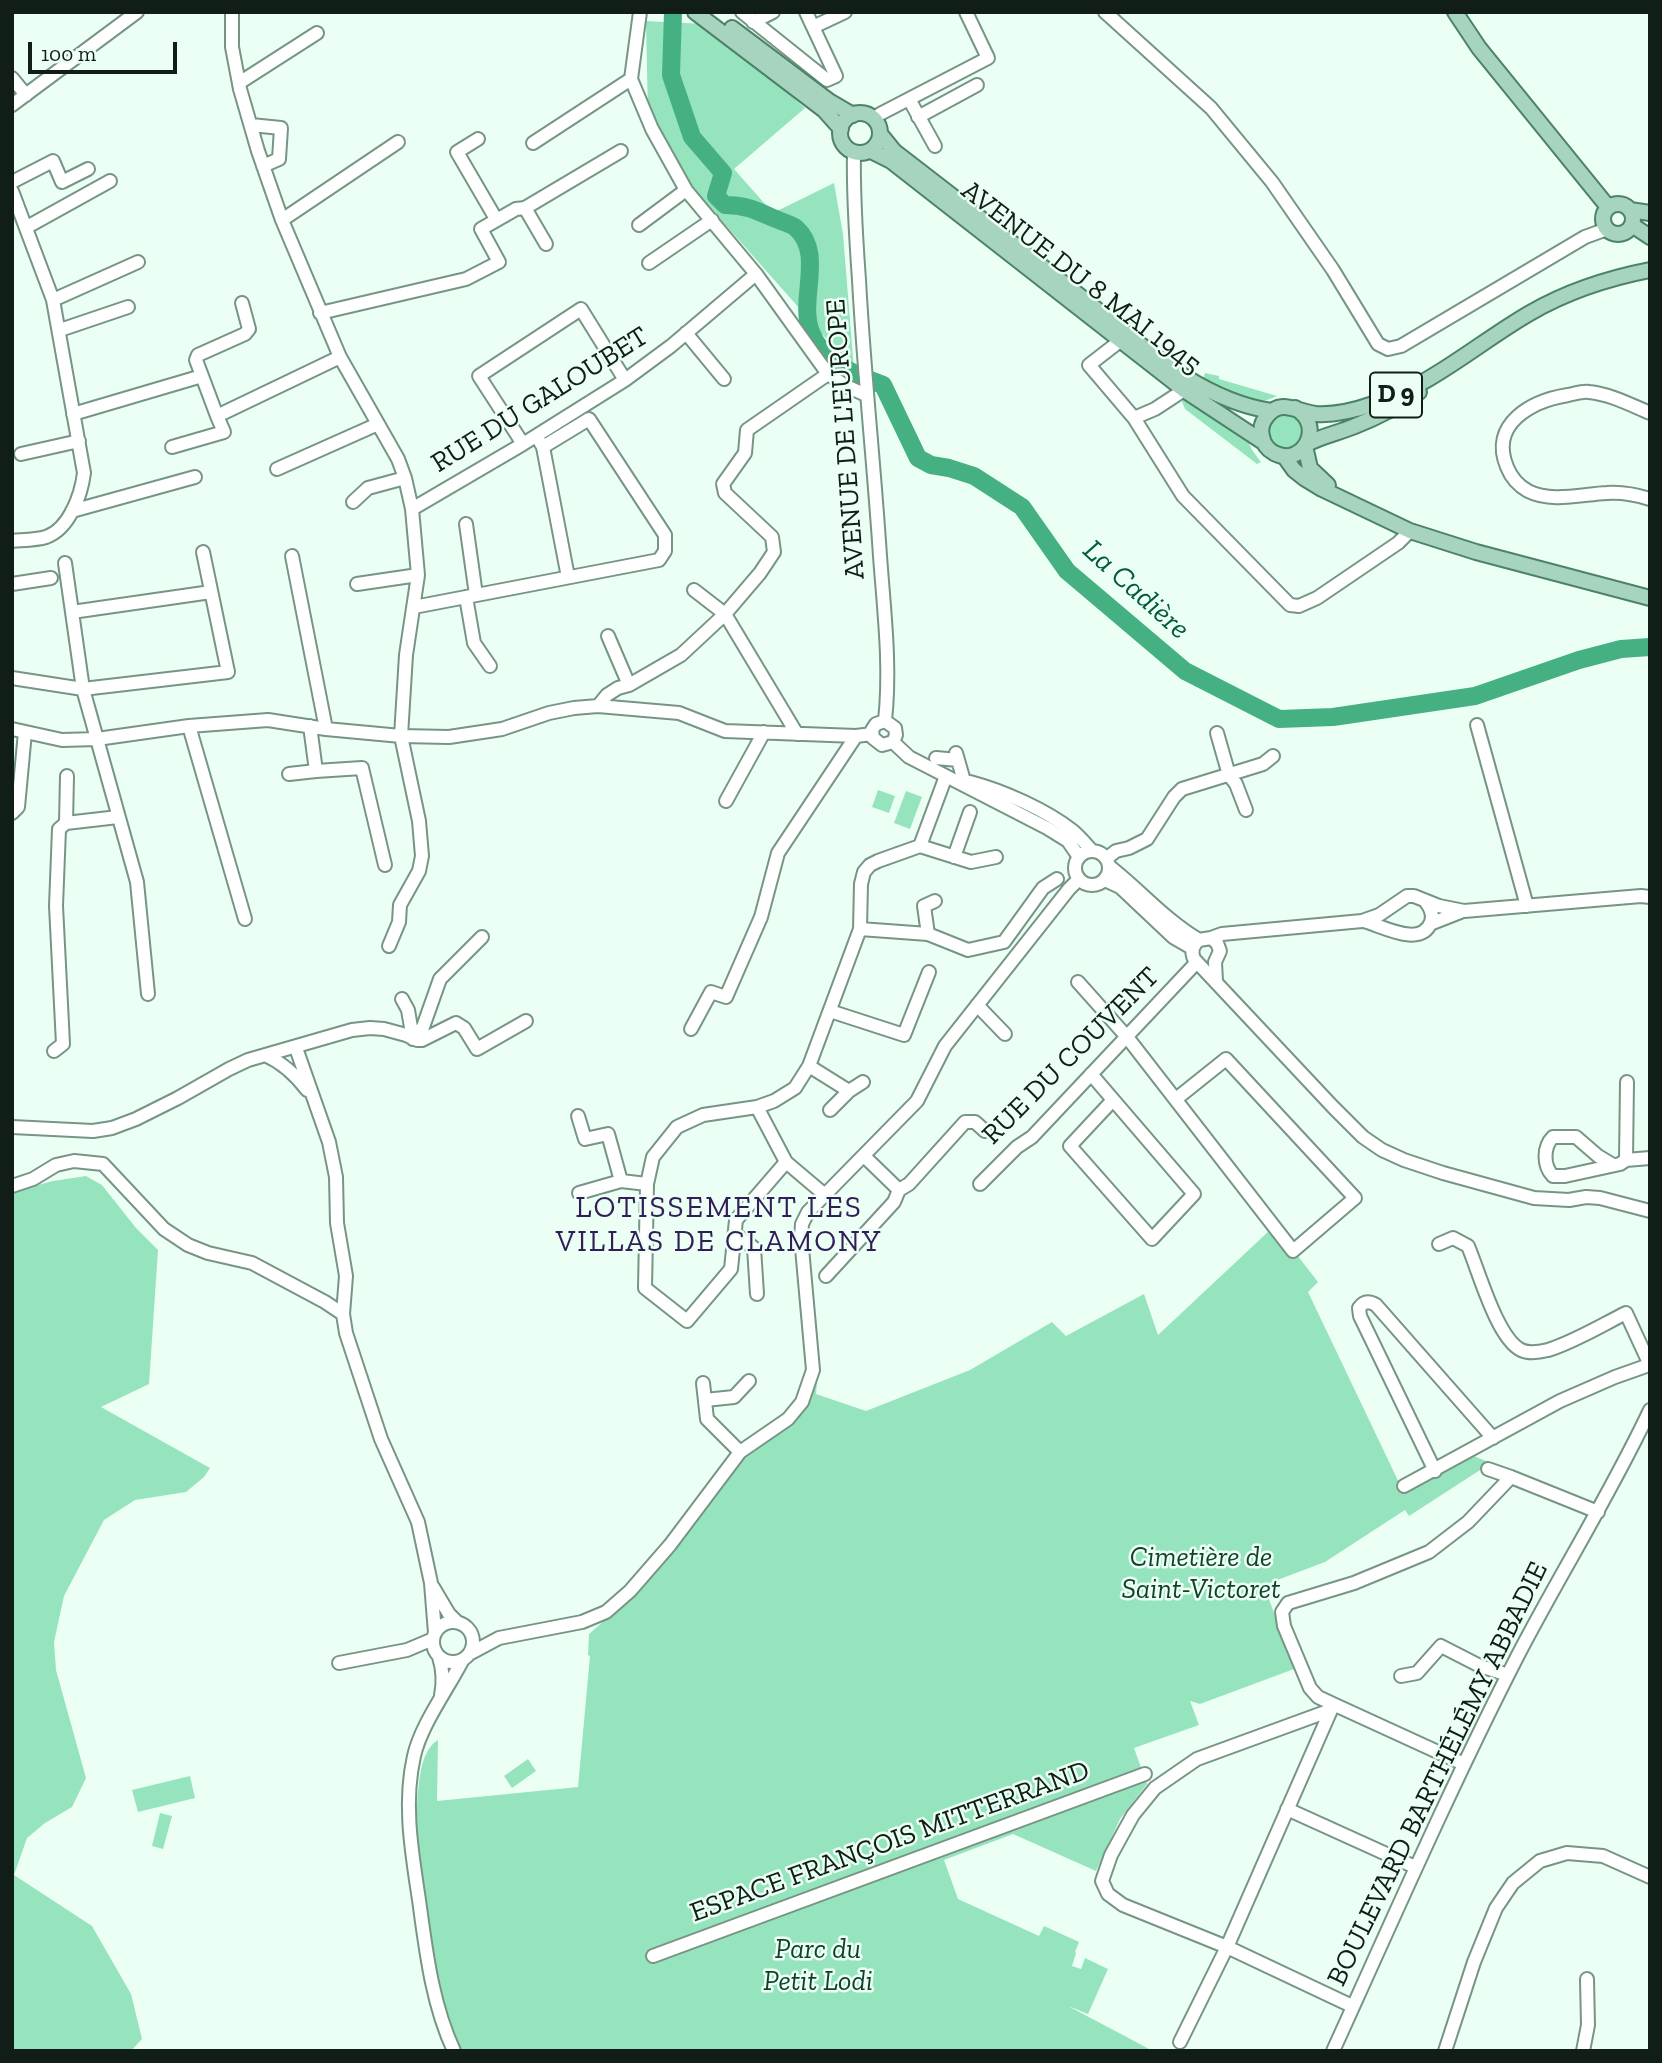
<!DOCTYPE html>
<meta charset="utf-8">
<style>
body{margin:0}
#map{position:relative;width:1662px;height:2063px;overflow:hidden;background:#ecfff4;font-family:"Zilla Slab",serif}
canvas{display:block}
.frame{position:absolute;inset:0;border:14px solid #111d17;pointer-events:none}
.scale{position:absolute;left:28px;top:42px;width:149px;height:32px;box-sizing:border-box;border:4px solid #111d17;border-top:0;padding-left:9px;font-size:21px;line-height:24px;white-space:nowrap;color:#111d17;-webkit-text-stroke:5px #ecfff4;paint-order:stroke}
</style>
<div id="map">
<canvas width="1662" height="2063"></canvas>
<div class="frame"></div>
<div class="scale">100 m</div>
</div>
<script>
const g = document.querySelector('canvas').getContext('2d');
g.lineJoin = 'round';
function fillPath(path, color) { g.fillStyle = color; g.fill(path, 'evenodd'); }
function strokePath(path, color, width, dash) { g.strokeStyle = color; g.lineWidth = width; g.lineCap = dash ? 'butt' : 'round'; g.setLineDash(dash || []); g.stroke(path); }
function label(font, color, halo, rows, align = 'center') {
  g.font = font + ' "Zilla Slab",serif'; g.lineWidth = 5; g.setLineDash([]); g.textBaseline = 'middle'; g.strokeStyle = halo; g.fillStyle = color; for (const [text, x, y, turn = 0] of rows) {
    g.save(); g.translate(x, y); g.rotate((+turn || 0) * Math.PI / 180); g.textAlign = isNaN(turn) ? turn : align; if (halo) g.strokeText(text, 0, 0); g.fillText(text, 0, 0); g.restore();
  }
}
fillPath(new Path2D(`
 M646 21 705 24 751 61 805 108 734 169 773 213 834 183 843 234 854 370 691 186 648 114Z
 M1205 373 1219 376V379L1277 396C1272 398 1266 401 1261 401 1244 403 1217 387 1203 379Z
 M1183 400H1187L1248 441 1252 450 1261 462 1257 464 1185 409 1182 402Z
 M1267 432a18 18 0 1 1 36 0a18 18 0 1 1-36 0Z
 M878 790 895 796 889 813 872 807Z
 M906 791 922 797 910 829 894 823Z
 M86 1176 102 1185 136 1228 158 1250 149 1384 101 1407 210 1468 204 1477 186 1492 135 1500 104 1520 64 1596 54 1642 56 1670 86 1778 72 1807 45 1823 27 1838 14 1875 92 1926 131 1994 142 2039 131 2051H12V1192L53 1181Z
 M1270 1230 1293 1258 1297 1255 1318 1282 1308 1292 1403 1491 1471 1455 1491 1463 1409 1516 1405 1510 1325 1562 1264 1585 1294 1669 1200 1704 1190 1701 1199 1725 1134 1748 1147 1784 1120 1819 1096 1871 1013 1834 944 1860 958 1899 1039 1936 1044 1926 1079 1942 1075 1952 1076 1953 1072 1966 1081 1969 1085 1958 1108 1969 1088 2014 1068 2006 1153 2051H460C455 2036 447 2020 443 2005 425 1941 418 1871 414 1805H417C419 1786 419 1751 438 1740L437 1801 578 1787 590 1656 588 1655 589 1634 637 1592 740 1462 763 1443 784 1431 804 1412 817 1383 816 1394 866 1411 970 1370 1052 1322 1066 1336 1144 1294 1158 1335Z
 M528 1759 536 1771 512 1788 504 1776Z
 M190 1776 195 1798 138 1812 132 1790Z
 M160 1813 172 1816 163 1849 152 1846Z`), '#96e4bd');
strokePath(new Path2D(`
 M673 12 671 75 692 137 723 173 716 196 725 205C747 205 757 211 776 219 782 222 791 224 796 228 825 254 798 299 811 332 823 363 855 374 883 385L918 458 931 465 949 468 974 476 1022 507 1067 571 1185 671 1279 719 1333 717 1475 696 1579 660 1621 649 1650 647`), '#45b183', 18);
const minor = new Path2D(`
 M232 12V47L240 89 258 151 282 220 340 357 398 459 405 478 412 509 418 575 406 655 401 736 419 821 422 856 419 871 400 905 399 922 389 946
 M640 12 631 79 652 129 686 190 756 274 828 374 844 385 866 395
 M742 12 827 80 836 76 813 27 845 12
 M806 12 813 27
 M1105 12 1211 108 1272 182 1333 270 1378 344 1388 349 1401 346 1585 237 1607 229
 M753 22 773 12
 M12 78 26 95
 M239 83 317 33
 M909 99 935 146
 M12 105 137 12
 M918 117 977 85
 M875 119 880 114 988 58 966 12
 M251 125 281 128 279 159 263 166
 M478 139 457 152 496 219
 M533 143 631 79
 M854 153C853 196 856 238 859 280 864 373 874 464 880 556 884 611 891 666 885 721
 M12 182 53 161 62 182 88 169
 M12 191 53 300 84 473C81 496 69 529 46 537 36 540 23 540 12 541
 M525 208 546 244
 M282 220 398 142
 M639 225 686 190
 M27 227 110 181
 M649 263 712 220
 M53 300 138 262
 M320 313 466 279 499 262 481 229 516 209 525 208 621 151
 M60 330 128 307
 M686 333 724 379
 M1120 341 1089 365 1134 418 1183 496 1290 605 1299 606 1317 598 1398 543 1410 531
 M202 376 196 360 198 355 245 334 249 329 242 303
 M1650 413C1631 405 1610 394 1589 392 1582 391 1574 394 1568 395 1531 401 1489 424 1507 467 1511 477 1519 486 1528 491 1551 503 1583 494 1607 493 1621 492 1637 495 1650 499
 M73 414 202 376 217 416 340 357
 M1134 418 1155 409 1184 390
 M540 442 543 447 568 577
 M523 444 479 376 581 309 625 380
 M172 447 224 432 217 416
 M21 454 79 441
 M277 469 378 424
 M353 502 368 488 405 478
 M412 509 523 444 625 380 671 346 756 274
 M72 511 195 477
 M466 524 476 595
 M292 556 326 729
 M65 563 72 612
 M12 584 51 578
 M357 584 418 575
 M694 590 725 614 797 734
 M466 597 474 643 490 666
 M414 607 659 560 665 551V535L589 419 543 447
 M608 636 629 685
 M12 678 83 689 228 672 203 552
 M598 706 607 695 618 688 629 685 681 655 725 614 760 573 774 552 772 537 725 493 723 484 745 453 747 430 828 374
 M885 721 876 724 872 730 873 738 882 745 893 742
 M885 721 895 728 896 735 893 742
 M1477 725 1527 906
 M189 726 245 919
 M310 726 316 771 362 768 385 865
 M12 729 62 740 97 739 189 726 268 720 326 729 401 736 449 737 502 729 549 713 574 708 598 706 679 713 725 731 856 736 872 734
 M1217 733 1229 775 1236 784 1246 810
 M893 742 909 757 1047 828 1068 841 1079 857
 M956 753 964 781
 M936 758 958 760
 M289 774 316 771
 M970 782C1004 791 1046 810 1073 831 1080 837 1086 844 1092 851
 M726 801 764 732
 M12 813 18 807 25 732
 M66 823 67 776
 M920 846 971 862 996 857
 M1075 868a17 17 0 1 1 34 0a17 17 0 1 1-34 0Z
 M954 857 970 812
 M1107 858 1116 851 1129 848 1147 839 1174 797 1182 789 1263 764 1273 756
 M1109 866C1140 890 1165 920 1199 940
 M1105 880 1120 887 1173 937 1192 948
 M1650 897 1641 896 1464 911 1439 906 1414 896H1407L1379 915 1362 921 1222 934 1211 938 1199 940C1192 945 1191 952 1194 959L1333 1107 1363 1137 1382 1150 1404 1160 1443 1173 1534 1198 1569 1200 1586 1197 1600 1198 1650 1211
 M1363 921C1381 925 1421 949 1431 922 1434 914 1430 907 1425 901
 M1430 924 1463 911
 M860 929 928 934 968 950 1004 942 1043 888 1057 879
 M928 934 924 906 935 901
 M1211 938 1217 943 1220 951 1215 962 1216 981
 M1078 982 1127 1037 1293 1251 1355 1198 1226 1059 1176 1099
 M148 994 137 882 83 689 72 612 211 592
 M402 999 408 1010 413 1039
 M977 1005 1005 1034
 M830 1011 904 1035 929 972
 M691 1029 711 992 726 997 761 917 778 853 856 736
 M413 1039 423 1027 440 979 482 937
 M296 1048 329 1142 336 1177 337 1223 346 1276 343 1314 346 1333 381 1439 418 1522 431 1583 435 1633
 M54 1051 63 1044 56 906 59 829 66 823 118 817
 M265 1055C283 1063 295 1074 307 1090
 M809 1066 849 1091 830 1110
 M1091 1074 1194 1194 1152 1239 1070 1146 1113 1100
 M849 1091 863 1082
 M757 1107 786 1162 825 1195
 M578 1116 585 1139 608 1134 621 1181
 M12 1127 93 1131 112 1128 136 1119 178 1098 229 1069 248 1060 352 1030 370 1028 384 1029 406 1035 417 1040H422L456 1023 464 1028 477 1049 526 1021
 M865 1157 899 1190
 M1626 1160 1627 1082
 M786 1162 736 1220 731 1269 687 1321 645 1288 647 1184 653 1157 677 1127 703 1115 757 1107 774 1101 795 1088 809 1066 860 929 861 884 864 872 870 865 878 861 920 846 946 776
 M1613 1165 1598 1156 1576 1137H1553C1543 1147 1543 1166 1553 1176H1565L1620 1164 1626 1160 1650 1158
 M980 1184 1017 1147 1032 1137 1197 962
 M12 1186 33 1179 56 1165 74 1161 103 1164 164 1229 188 1245 208 1253 252 1263 325 1302 343 1314
 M579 1193 621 1181 647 1184
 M735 1234 754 1248 757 1294
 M1439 1244 1453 1238 1468 1246C1479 1272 1497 1338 1521 1350 1529 1354 1540 1352 1548 1350 1574 1342 1602 1325 1626 1313L1650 1365
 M826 1276 894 1202 899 1190 909 1184 965 1122H975L985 1131
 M703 1383 707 1419 740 1452
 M705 1400 734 1397 749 1381
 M1488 1469 1511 1477
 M1435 1471 1360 1316 1359 1308C1364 1301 1369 1301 1376 1305L1493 1438
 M1404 1486 1560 1401 1615 1377 1649 1365
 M433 1587 449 1614 457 1622
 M433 1642a20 20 0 1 1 40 0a20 20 0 1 1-40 0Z
 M471 1653 499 1638 582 1622 606 1612 630 1591 670 1545 740 1452 788 1419 802 1402 813 1370 801 1237 802 1224 808 1212 917 1101 945 1046 1069 889 1079 879
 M439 1657C443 1670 444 1681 441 1695
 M339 1663 407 1650 433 1639
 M1401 1676 1417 1673 1441 1646 1480 1666 1508 1675
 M1333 1704 1318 1697 1310 1688 1284 1626 1282 1612 1288 1603 1354 1583 1429 1552 1468 1522 1511 1477 1598 1512
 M1287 1809 1415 1867
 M653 1956 1145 1774
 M1352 2006 1227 1947 1123 1905 1108 1894 1102 1881 1111 1855 1133 1815 1155 1788 1197 1759 1331 1710 1333 1704 1464 1764
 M1180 2042 1227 1947 1331 1710
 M454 2051C432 2004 426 1951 419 1900 412 1853 403 1804 414 1756 421 1725 447 1690 462 1661
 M1333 2051C1393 1919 1451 1786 1517 1657 1560 1574 1610 1495 1650 1410
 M1445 2051 1474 1962 1496 1908 1513 1883 1540 1861 1567 1853 1603 1856 1650 1877
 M1583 2051 1588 2025 1587 1979`);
const major = new Path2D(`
 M695 12 824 110 841 129
 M1455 12 1479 48 1608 207
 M732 28 829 101 853 115
 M840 133a20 20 0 1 1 40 0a20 20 0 1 1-40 0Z
 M881 135 894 151C955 198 1016 246 1076 293 1136 339 1194 399 1271 411
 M871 151 891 161 1184 390 1263 442
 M1603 219a15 15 0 1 1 30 0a15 15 0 1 1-30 0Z
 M1630 210 1650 213
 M1632 225 1650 237
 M1295 408C1326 425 1303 468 1274 453 1267 449 1263 443 1262 436 1260 429 1262 422 1267 416 1281 398 1297 412 1316 414 1334 415 1356 410 1373 404 1431 386 1478 343 1530 313 1566 292 1609 278 1650 270
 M1307 444C1322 436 1338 433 1355 426 1378 417 1399 406 1419 392
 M1305 446 1310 468 1328 485
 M1284 456 1294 470 1304 478 1322 489 1410 531 1476 552 1650 598`);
strokePath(minor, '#779585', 16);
strokePath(major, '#4c8268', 18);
strokePath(minor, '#fff', 12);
strokePath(major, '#a7d4be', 14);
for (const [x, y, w] of [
 [1396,395,52]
]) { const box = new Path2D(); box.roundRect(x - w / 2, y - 22.5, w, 45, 5); g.fillStyle = '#ecfff4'; g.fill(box); strokePath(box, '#111d17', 2); }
label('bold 26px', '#111d17', null, [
 ["D 9",1396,395]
]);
label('28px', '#111d17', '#ecfff4', [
 ["AVENUE DU 8 MAI 1945",1081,278,38],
 ["RUE DU GALOUBET",540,400,-32],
 ["AVENUE DE L'EUROPE",846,439,-94],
 ["RUE DU COUVENT",1071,1056,-45],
 ["BOULEVARD BARTHÉLÉMY ABBADIE",1438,1774,-64],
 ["ESPACE FRANÇOIS MITTERRAND",890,1842,-20]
]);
label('italic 28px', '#113f2c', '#ecfff4', [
 ["Cimetière de",1201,1558],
 ["Saint-Victoret",1201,1590],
 ["Parc du",818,1950],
 ["Petit Lodi",818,1982]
]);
label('italic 30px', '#035c3e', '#ecfff4', [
 ["La Cadière",1136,590,42]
]);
g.letterSpacing = '2px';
label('30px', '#311d57', '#ecfff4', [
 ["LOTISSEMENT LES",719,1208],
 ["VILLAS DE CLAMONY",719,1242]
]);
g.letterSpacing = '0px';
</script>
